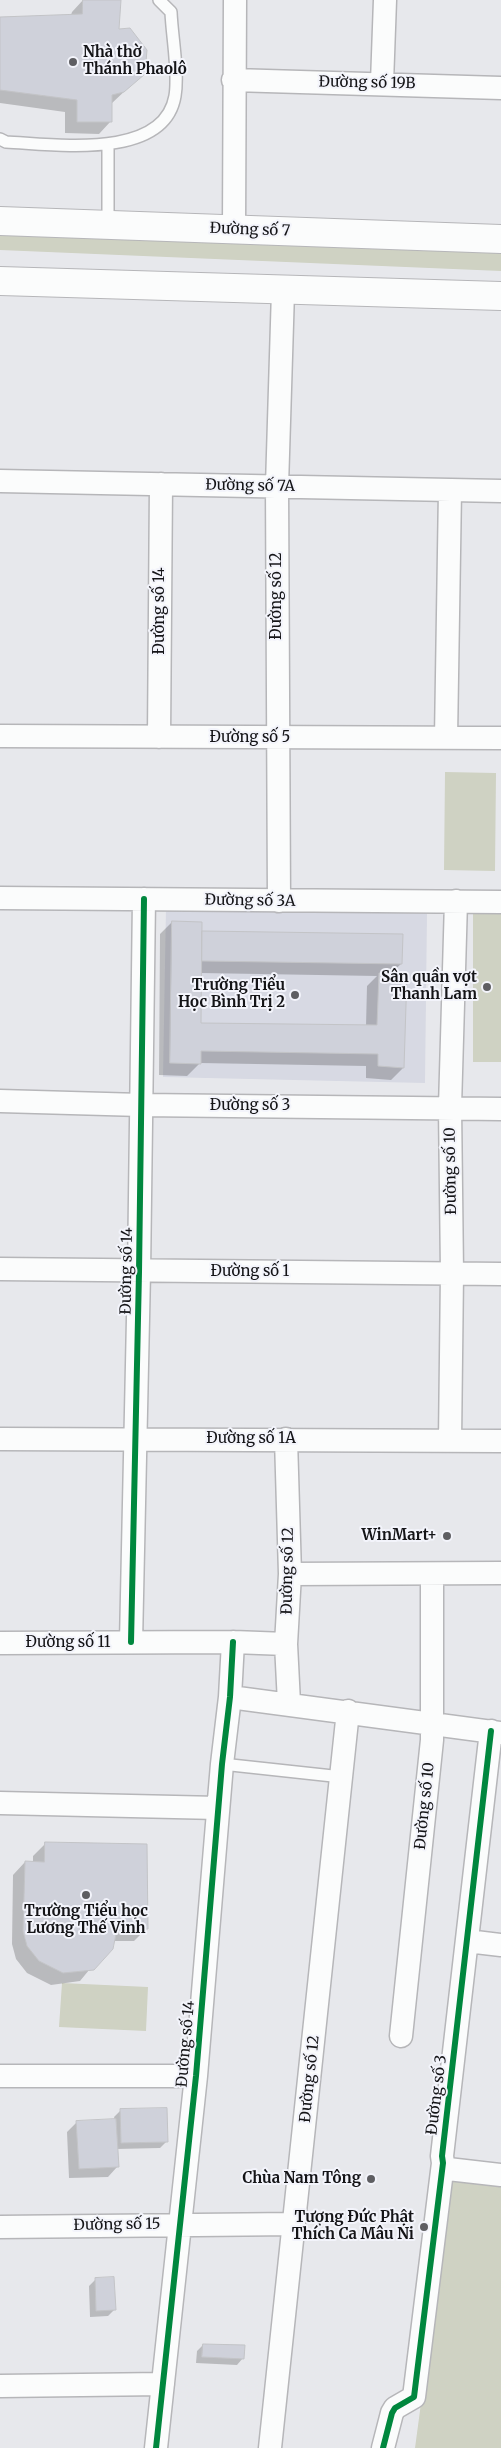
<!DOCTYPE html>
<meta charset="utf-8">
<style>
body{margin:0}
canvas{display:block;background:#e7e8ec}
</style>
<canvas width="501" height="2448"></canvas>
<script>
const g = document.querySelector('canvas').getContext('2d');
g.lineJoin = 'round';
function fillPath(path, color) { g.fillStyle = color; g.fill(path, 'evenodd'); }
function strokePath(path, color, width, dash) { g.strokeStyle = color; g.lineWidth = width; g.lineCap = dash ? 'butt' : 'round'; g.setLineDash(dash || []); g.stroke(path); }
function label(font, color, halo, rows, align = 'center') {
  g.font = font + ' Merriweather,serif'; g.lineWidth = 4; g.setLineDash([]); g.textBaseline = 'middle'; g.strokeStyle = halo; g.fillStyle = color; for (const [text, x, y, turn = 0] of rows) {
    g.save(); g.translate(x, y); g.rotate((+turn || 0) * Math.PI / 180); g.textAlign = isNaN(turn) ? turn : align; if (halo) g.strokeText(text, 0, 0); g.fillText(text, 0, 0); g.restore();
  }
}
fillPath(new Path2D(`
 M166 907 427 913 425 1083 163 1077Z`), '#d7d9e3');
fillPath(new Path2D(`
 M0 229 501 250V271L0 250Z
 M445 772 496 773 495 871 444 870Z
 M473 911 501 912V1062H473Z
 M62 1983 148 1987 146 2031 59 2027Z
 M451 2179 501 2185V2448H415Z`), '#cfd2c3');
fillPath(new Path2D(`
 M83 0H116L118 31 144 73 111 104V121L99 134 65 133V112L0 103V18L71 15 72 12Z
 M172 922 201 932 401 936V964L390 974 403 1068 391 1080 366 1078V1066L200 1063 187 1076 159 1075 160 934ZM200 973 377 976 367 986 366 1026 199 1024Z
 M46 1843 146 1929 134 1941H113L80 1981 51 1985 27 1973 16 1959 12 1944 13 1875 25 1862 33 1863V1856Z
 M121 2110 167 2141 160 2148 116 2149 117 2167 108 2177 69 2178 67 2132 77 2122 115 2120 114 2117Z
 M95 2280 114 2310 108 2316 90 2317 89 2286Z
 M203 2345 243 2358 237 2365 196 2363 197 2351Z`), '#0003');
const building = new Path2D(`
 M83 0H121L119 29 130 28 147 50 145 74 124 92 112 95V122H77V100L0 90V17L82 14Z
 M172 921 202 922 201 1023 377 1025 379 973H407L404 1068 378 1066V1054L201 1051V1064L170 1063Z
 M202 931 403 934 402 964 202 961Z
 M45 1842 147 1844 148 1929H117L113 1949 94 1970 63 1973 39 1961 27 1946 23 1931 25 1861 44 1862Z
 M167 2108 168 2142 121 2143 120 2109Z
 M116 2119 119 2167 79 2169 76 2121Z
 M114 2277 116 2310 96 2311 95 2278Z
 M203 2344 245 2345 244 2359 202 2357Z`);
fillPath(building, '#cfd1da');
strokePath(building, '#c3c4c7', 1);
const service = new Path2D(`
 M0 139 6 142C53 144 164 161 175 96 179 72 172 37 171 12L159 0
 M108 145V226
 M222 1764 342 1777`);
const minor = new Path2D(`
 M233 80 501 88
 M382 83 385 0
 M234 229 235 0
 M0 481 501 491
 M0 736 501 738
 M159 737 161 484
 M446 738 450 490
 M0 898 501 902
 M279 901 277 486 283 291
 M0 1101 141 1105 501 1109
 M0 1269 501 1274
 M0 1439 501 1441
 M286 1439 290 1574 286 1644 289 1703
 M450 1441 452 1273 450 1107 456 901
 M290 1574 501 1573
 M131 1642 139 1272 144 899
 M0 1643 233 1642 286 1644
 M230 1697 501 1733
 M0 1803 218 1808
 M467 1941 501 1945
 M401 2036 432 1740V1574
 M0 2076H196
 M443 2163 448 2169 501 2175
 M0 2227 294 2224
 M0 2386 163 2384
 M156 2448 196 2076 222 1764 230 1697 233 1642
 M270 2448 348 1711
 M383 2448 392 2413 395 2408 414 2397 443 2163 442 2156 491 1731`);
const secondary = new Path2D(`
 M0 221 501 239
 M0 281 501 296`);
strokePath(service, '#b6b6b9', 14);
strokePath(minor, '#b6b6b9', 25);
strokePath(secondary, '#b6b6b9', 30);
strokePath(service, '#fbfcfc', 11);
strokePath(minor, '#fbfcfc', 22);
strokePath(secondary, '#fbfcfc', 28);
strokePath(new Path2D(`
 M131 1642 139 1272 144 899
 M156 2448 196 2076 222 1764 230 1697 233 1642
 M383 2448 392 2413 395 2408 414 2397 443 2163 442 2156 491 1731`), '#00873e', 6);
for (const [x, y, r, color] of [
 [73,62,5,"#5e5e62"],
 [487,987,5,"#5e5e62"],
 [295,995,5,"#5e5e62"],
 [447,1536,5,"#5e5e62"],
 [86,1895,5,"#5e5e62"],
 [371,2179,5,"#5e5e62"],
 [424,2227,5,"#5e5e62"]
]) { const dot = new Path2D(); dot.arc(x, y, r, 0, 2 * Math.PI); g.fillStyle = color; g.fill(dot); strokePath(dot, '#f3f4fb', 2); }
label('bold 15px', '#141417', '#f3f4fb', [
 ["Nhà thờ",83,53,"left"],
 ["Thánh Phaolô",83,70,"left"],
 ["Sân quần vợt",477,978],
 ["Thanh Lam",477,995],
 ["Trường Tiểu",285,986],
 ["Học Bình Trị 2",285,1003],
 ["WinMart+",437,1536],
 ["Trường Tiểu học",86,1912,"center"],
 ["Lương Thế Vinh",86,1929,"center"],
 ["Chùa Nam Tông",361,2179],
 ["Tượng Đức Phật",414,2218],
 ["Thích Ca Mâu Ni",414,2235]
], 'right');
label('15px', '#141417', '#f3f4fb', [
 ["Đường số 19B",367,83,1],
 ["Đường số 7",250,230,2],
 ["Đường số 7A",250,486,1],
 ["Đường số 12",277,596,-90],
 ["Đường số 14",160,611,-90],
 ["Đường số 5",250,738],
 ["Đường số 3A",250,901,1],
 ["Đường số 3",250,1106],
 ["Đường số 10",451,1171,-91],
 ["Đường số 14",127,1271,-89],
 ["Đường số 1",250,1272],
 ["Đường số 1A",251,1439],
 ["Đường số 12",288,1571,-89],
 ["Đường số 11",68,1643],
 ["Đường số 10",425,1806,-84],
 ["Đường số 14",186,2044,-85],
 ["Đường số 12",310,2079,-84],
 ["Đường số 3",437,2095,-83],
 ["Đường số 15",117,2225,-1]
]);
</script>
